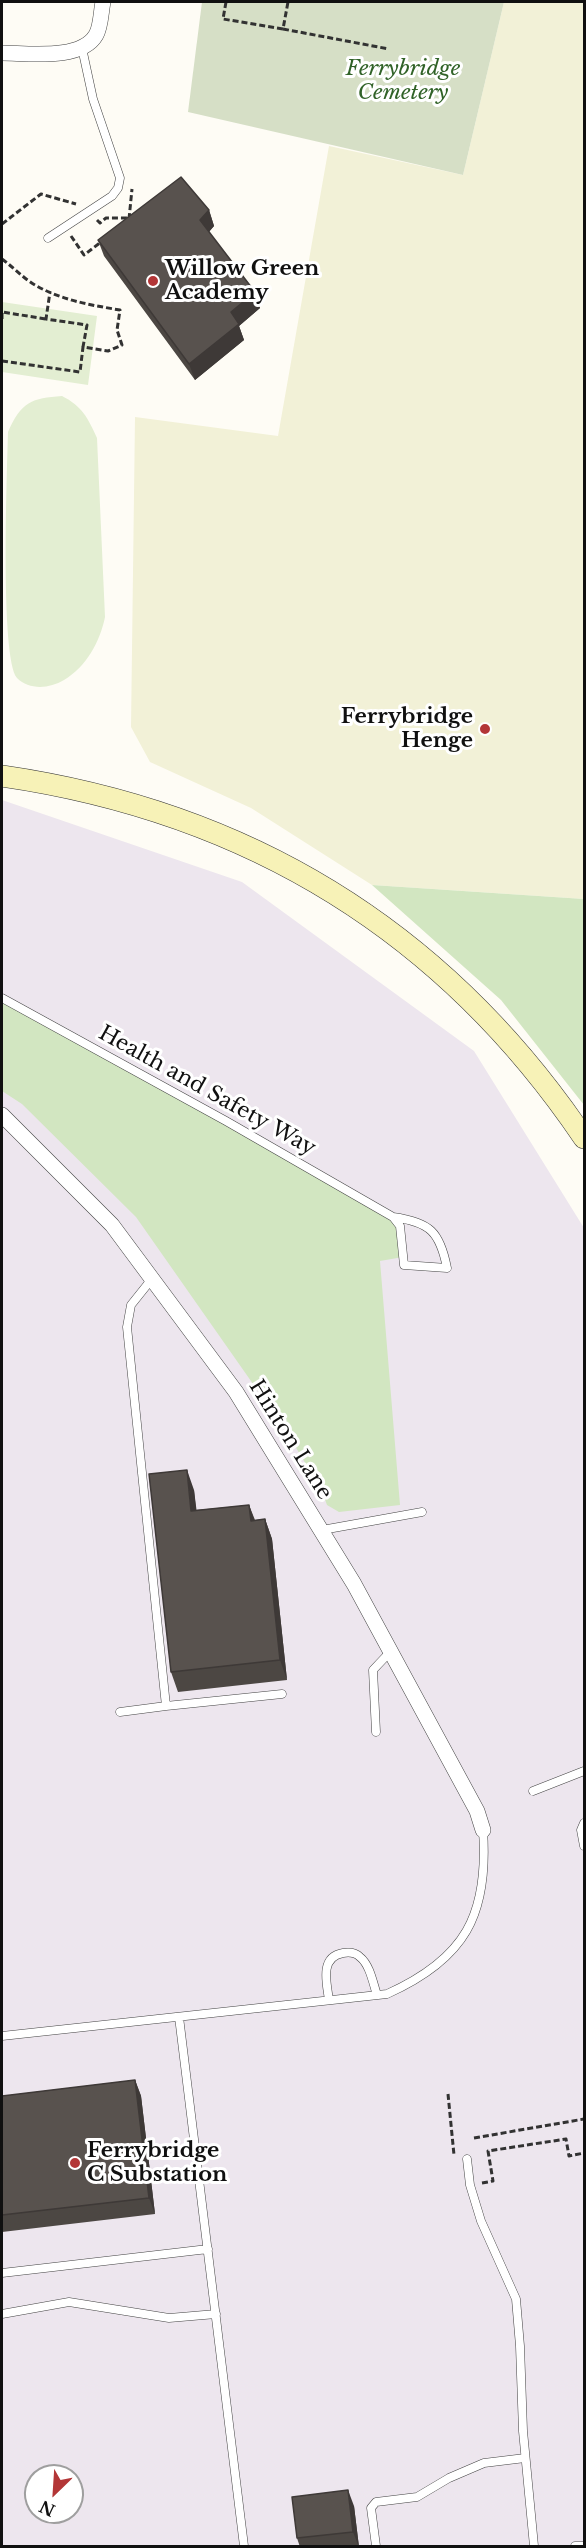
<!DOCTYPE html>
<style>
body{margin:0}
#map{position:relative;width:586px;height:2548px;overflow:hidden;background:#fefcf5;font-family:"Libre Baskerville",serif}
canvas{display:block}
.frame{position:absolute;inset:0;border:3px solid #101010;pointer-events:none}
.north{position:absolute;left:24px;top:2464px;width:60px;height:60px;box-sizing:border-box;background:#fff;border:2px solid #9f9f9f;border-radius:50%;rotate:205deg;font-size:16px;font-weight:700;line-height:24px;text-align:center;color:#101010}
.north::after{content:'';display:block;margin:auto;width:21px;height:27px;background:#b33637;clip-path:polygon(50% 0,100% 100%,50% 72%,0 100%)}
</style>
<div id="map">
<canvas width="586" height="2548"></canvas>
<div class="frame"></div>
<div class="north">N</div>
</div>
<script>
const g = document.querySelector('canvas').getContext('2d');
g.lineJoin = 'round';
function fillPath(path, color) { g.fillStyle = color; g.fill(path, 'evenodd'); }
function strokePath(path, color, width, dash) { g.strokeStyle = color; g.lineWidth = width; g.lineCap = dash ? 'butt' : 'round'; g.setLineDash(dash || []); g.stroke(path); }
function label(font, color, halo, rows, align = 'center') {
  g.font = font + ' "Libre Baskerville",serif'; g.lineWidth = 6; g.setLineDash([]); g.textBaseline = 'middle'; g.strokeStyle = halo; g.fillStyle = color; for (const [text, x, y, turn = 0] of rows) {
    g.save(); g.translate(x, y); g.rotate((+turn || 0) * Math.PI / 180); g.textAlign = isNaN(turn) ? turn : align; if (halo) g.strokeText(text, 0, 0); g.fillText(text, 0, 0); g.restore();
  }
}
fillPath(new Path2D(`
 M2 800 242 882 474 1051 584 1228V2546H2ZM36 2476H72V2512H36Z`), '#ede6ee');
fillPath(new Path2D(`
 M504 2H584V899L372 885 251 808 150 762 131 727 135 417 278 436 329 146 463 175Z`), '#f2f1d7');
fillPath(new Path2D(`
 M372 885 584 899V1105L501 1000Z
 M2 999 393 1217 401 1236 403 1257 380 1261 400 1505 339 1512 327 1505 322 1491 286 1431 136 1217 22 1104 2 1091Z`), '#d2e6c1');
fillPath(new Path2D(`
 M202 2H504L463 175 188 112Z`), '#d6dfc6');
fillPath(new Path2D(`
 M2 302 97 316 88 385 2 372Z
 M62 396C82 406 88 418 97 438L105 617C100 642 86 667 64 680 49 689 29 690 17 678 0 657 7 471 8 432 21 402 32 398 62 396Z`), '#e3eed2');
const service = new Path2D(`
 M48 238 112 196 118 188 120 178 93 99 82 48
 M2 998 226 1121 393 1217C430 1222 440 1232 447 1268L404 1265 400 1226 393 1217
 M151 1280 131 1305 127 1327 166 1706 282 1694
 M322 1530 422 1512
 M120 1712 166 1706
 M376 1732 373 1670 390 1652
 M533 1791 584 1771
 M584 1823 581 1830 584 1846
 M329 2000C327 1984 319 1957 343 1953 349 1952 355 1952 360 1957 370 1965 373 1983 377 1995
 M179 2017 244 2546
 M2 2036 387 1994C465 1959 489 1915 483 1830
 M467 2159 470 2185 481 2221 516 2299 520 2346 523 2431 534 2546
 M2 2273 208 2249
 M2 2314 69 2302 169 2318 216 2314
 M376 2546 371 2508 376 2502 417 2497 449 2478 484 2463 525 2458
 M575 2546H584`);
const minor = new Path2D(`
 M2 53C27 53 81 61 96 35 101 27 101 11 103 2
 M2 1115 112 1225 236 1392 354 1584 477 1811 483 1830`);
const secondary = new Path2D(`
 M2 776C249 812 444 931 584 1138`);
strokePath(service, '#434343', 9);
strokePath(minor, '#434343', 16);
strokePath(secondary, '#323232', 22);
strokePath(new Path2D(`
 M226 2 223 19 283 29 288 2
 M283 29 389 49
 M129 219 132 189
 M97 220 100 223 106 218H129
 M2 224 41 194 76 204
 M71 236 84 255 101 242
 M2 259C13 267 23 278 35 285 61 300 90 305 120 310L117 330 122 345 108 351 83 347 87 325 46 319 50 292
 M2 319V312L46 319
 M2 361 80 372 83 347
 M448 2094 454 2155
 M474 2138 584 2119
 M482 2183 493 2181 488 2151 566 2139 569 2156 584 2153`), '#323232', 3, [6, 3]);
strokePath(service, '#fff', 8);
strokePath(minor, '#fff', 15);
strokePath(secondary, '#f7f2b7', 21);
fillPath(new Path2D(`
 M209 210 214 226 209 232 260 308 239 326 244 340 195 380 104 256 98 240Z
 M194 1490 196 1510 249 1505 255 1520 265 1519 272 1539 287 1680 178 1692 171 1672Z
 M135 2080 141 2096 155 2214 2 2232V2096Z
 M354 2506 359 2547H300L297 2538Z`), '#4c4743');
fillPath(new Path2D(`
 M209 210 214 226 205 236 200 220Z
 M255 292 260 308 239 326 244 340 195 380 189 364 231 312Z
 M187 1470 194 1490 199 1530 191 1511Z
 M249 1505 256 1525 251 1521Z
 M265 1519 272 1539 287 1680 280 1660Z
 M135 2080 141 2096 155 2214 149 2198Z
 M348 2490 354 2506 359 2547 353 2532Z`), '#3e3937');
const building = new Path2D(`
 M181 177 209 210 200 220 255 292 231 312 239 324 189 364 98 240Z
 M187 1470 191 1511 249 1505 251 1521 265 1519 280 1660 171 1672 149 1474Z
 M135 2080 149 2198 2 2215V2096Z
 M348 2490 353 2532 297 2538 292 2497Z`);
fillPath(building, '#58524e');
strokePath(building, '#3e3937', 1.5);
for (const [x, y, r, color] of [
 [153,281,6,"#b33637"],
 [485,729,6,"#b33637"],
 [75,2163,6,"#b33637"]
]) { const dot = new Path2D(); dot.arc(x, y, r, 0, 2 * Math.PI); g.fillStyle = color; g.fill(dot); strokePath(dot, '#fff', 2); }
label('italic 21px', '#306227', '#fff', [
 ["Ferrybridge",403,69],
 ["Cemetery",403,93]
]);
label('bold 21px', '#101010', '#fff', [
 ["Willow Green",165,269],
 ["Academy",165,293],
 ["Ferrybridge",473,717,"right"],
 ["Henge",473,741,"right"],
 ["Ferrybridge",87,2151],
 ["C Substation",87,2175]
], 'left');
label('21px', '#101010', '#fff', [
 ["Health and Safety Way",207,1091,29],
 ["Hinton Lane",290,1440,58]
]);
</script>
